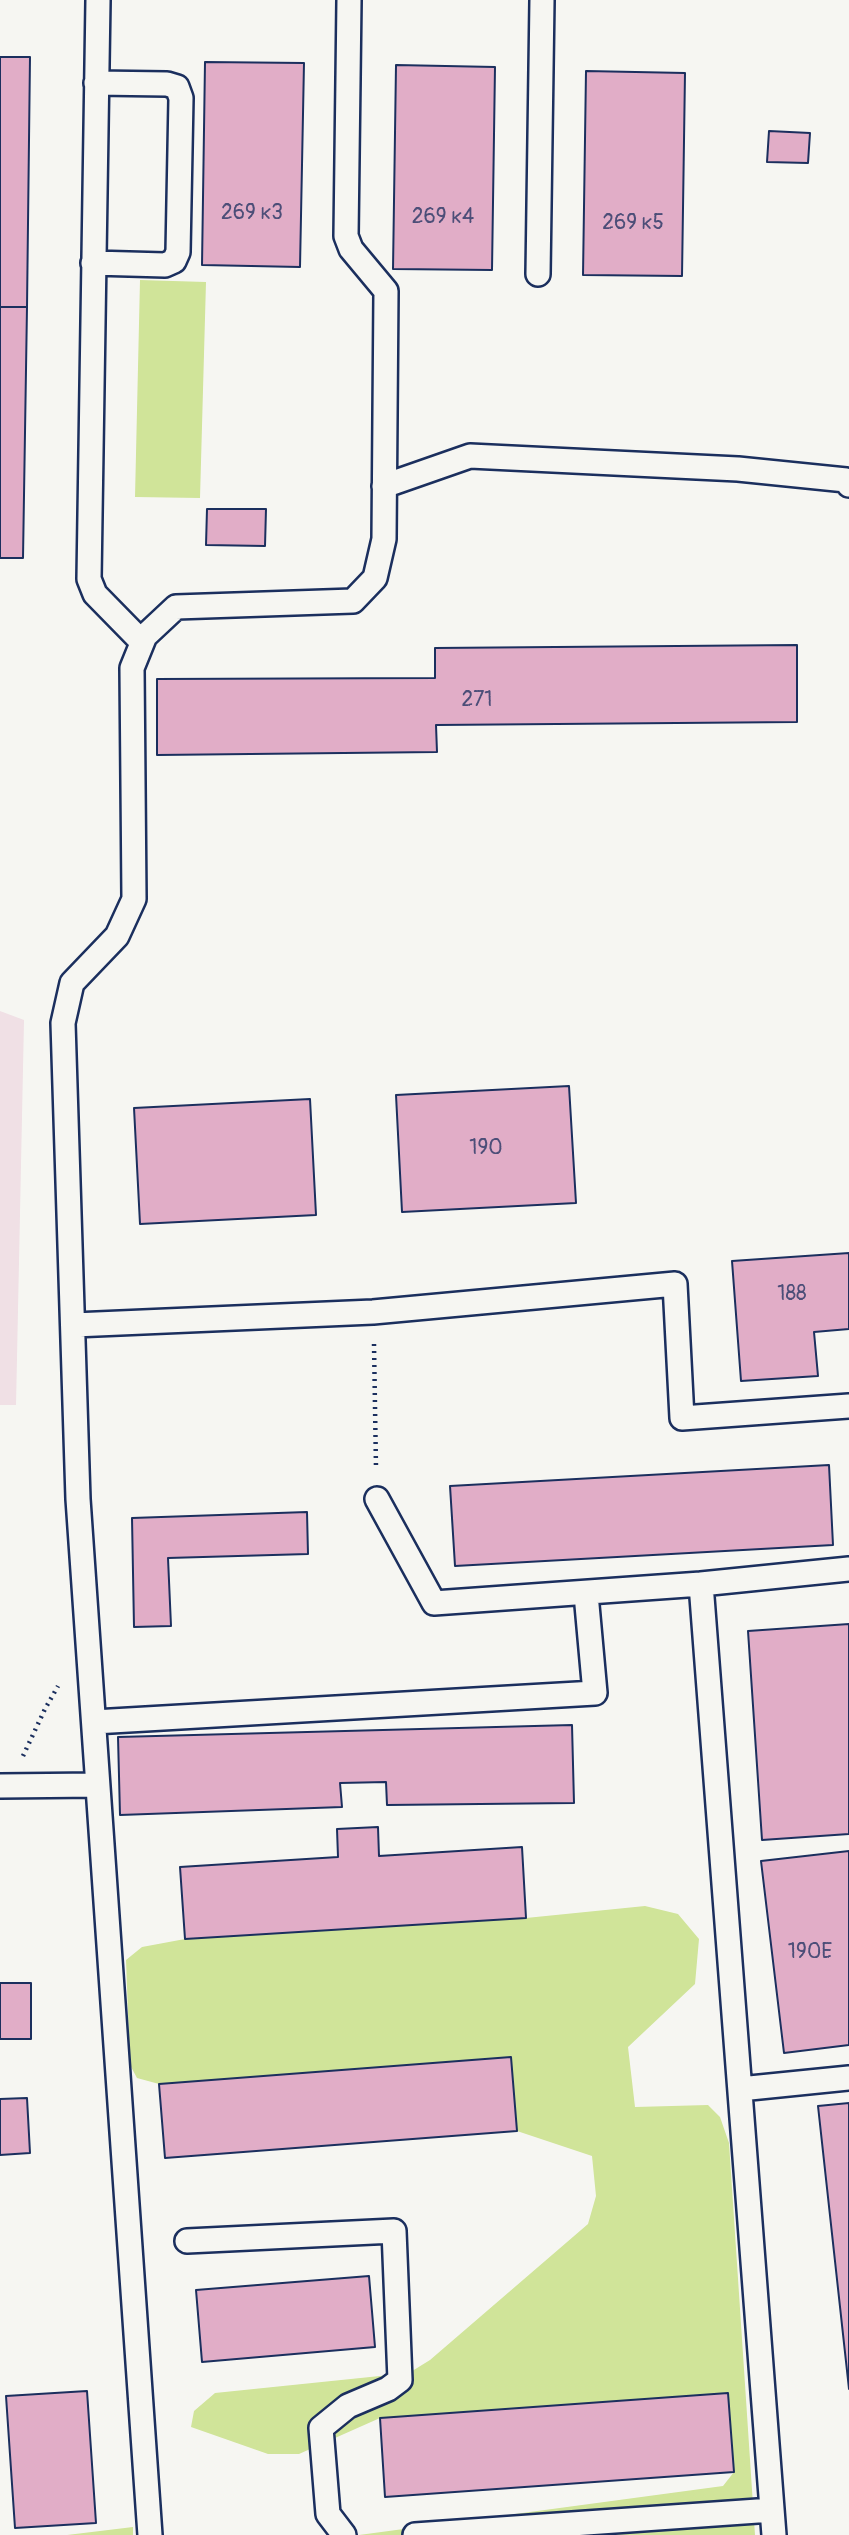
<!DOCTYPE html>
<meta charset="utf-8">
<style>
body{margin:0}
canvas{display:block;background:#f6f6f2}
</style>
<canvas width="849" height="2535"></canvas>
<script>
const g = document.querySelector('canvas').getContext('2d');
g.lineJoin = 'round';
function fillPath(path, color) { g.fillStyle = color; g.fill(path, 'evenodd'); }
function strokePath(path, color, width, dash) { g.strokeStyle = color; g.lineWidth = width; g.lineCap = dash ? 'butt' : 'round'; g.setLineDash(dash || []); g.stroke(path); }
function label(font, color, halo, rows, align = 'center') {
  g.font = font + ' Pangolin,sans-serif'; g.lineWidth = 5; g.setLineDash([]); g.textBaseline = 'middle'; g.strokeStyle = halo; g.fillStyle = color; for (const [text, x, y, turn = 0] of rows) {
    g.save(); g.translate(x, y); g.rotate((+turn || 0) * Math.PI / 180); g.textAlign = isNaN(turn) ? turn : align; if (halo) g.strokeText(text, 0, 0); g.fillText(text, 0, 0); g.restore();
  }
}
fillPath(new Path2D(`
 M0 1011 24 1020 16 1405H0Z`), '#f0e0e5');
fillPath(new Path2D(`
 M140 280 206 282 200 498 135 497Z
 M645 1906 678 1914 699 1939 695 1984 628 2047 635 2107 708 2105 720 2117 729 2143 755 2535H359L723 2486 734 2472 728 2393 380 2418 299 2454H268L191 2427 194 2411 215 2393 409 2373 430 2360 588 2224 596 2196 592 2156 517 2131 511 2057 159 2084 137 2078 130 2065 126 1960 142 1947 185 1939 526 1918Z
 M133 2527V2535H67Z`), '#d0e499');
const building = new Path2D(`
 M0 57H30L27 307H0Z
 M205 62 304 63 300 267 202 265Z
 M396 65 495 67 492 270 393 269Z
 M586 71 685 73 682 276 583 275Z
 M769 131 810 133 808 163 767 162Z
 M0 307H27L23 558H0Z
 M207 509H266L265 546 206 545Z
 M797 645V722L436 725 437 752 157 755V679L435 678V648Z
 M569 1086 576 1203 402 1212 396 1095Z
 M310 1099 316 1215 140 1224 134 1108Z
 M849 1253V1329L814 1332 818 1376 741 1381 732 1261Z
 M829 1465 833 1545 455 1566 450 1486Z
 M307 1512 308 1554 168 1558 171 1626 134 1627 132 1518Z
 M849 1624V1834L762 1840 748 1631Z
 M572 1725 574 1803 387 1805 386 1782 340 1783 342 1807 120 1815 118 1737Z
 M378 1827 379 1856 522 1847 526 1918 185 1939 180 1867 338 1857 337 1829Z
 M849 1851V2045L784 2053 761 1861Z
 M0 1983H31V2039H0Z
 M511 2057 517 2131 165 2158 159 2084Z
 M27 2098 30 2153 0 2155V2099Z
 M849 2103V2389L818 2106Z
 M369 2276 375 2347 202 2362 196 2290Z
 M87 2391 96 2523 15 2528 6 2396Z
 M728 2393 734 2472 385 2497 380 2418Z`);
fillPath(building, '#e1adc7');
strokePath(building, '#1b2f5e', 2);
const service = new Path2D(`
 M98 0 89 579 95 594 142 642
 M93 263 165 265 174 261 178 252 181 98 177 87 167 84 96 83
 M538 274 542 0
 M384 486 470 456 738 469 846 480 849 485
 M74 1325 373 1312 675 1284 682 1418 849 1406
 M377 1499 434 1603 701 1584 774 2535
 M701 1584 849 1569
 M94 1722 595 1693 586 1594
 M0 1786 97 1785
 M740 2089 849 2078
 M187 2241 394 2231 400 2380 388 2389 348 2406 321 2428 328 2514 344 2535
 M150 2535 78 1499 63 1023 72 983 117 936 134 899 132 668 145 636 176 607 353 601 375 578 384 539 386 291 351 249 346 236 349 0
 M415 2535 772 2510`);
strokePath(service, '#1b2f5e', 28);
strokePath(new Path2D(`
 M374 1344 376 1468
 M23 1756 45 1709 58 1686`), '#1b2f5e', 4.5, [2, 5]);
strokePath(service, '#f6f6f2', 23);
label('21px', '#4c4e78', null, [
 ["269 к3",252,214],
 ["269 к4",443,218],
 ["269 к5",633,224],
 ["271",477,701],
 ["190",486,1149],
 ["188",792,1295],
 ["190Е",810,1953]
]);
</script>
